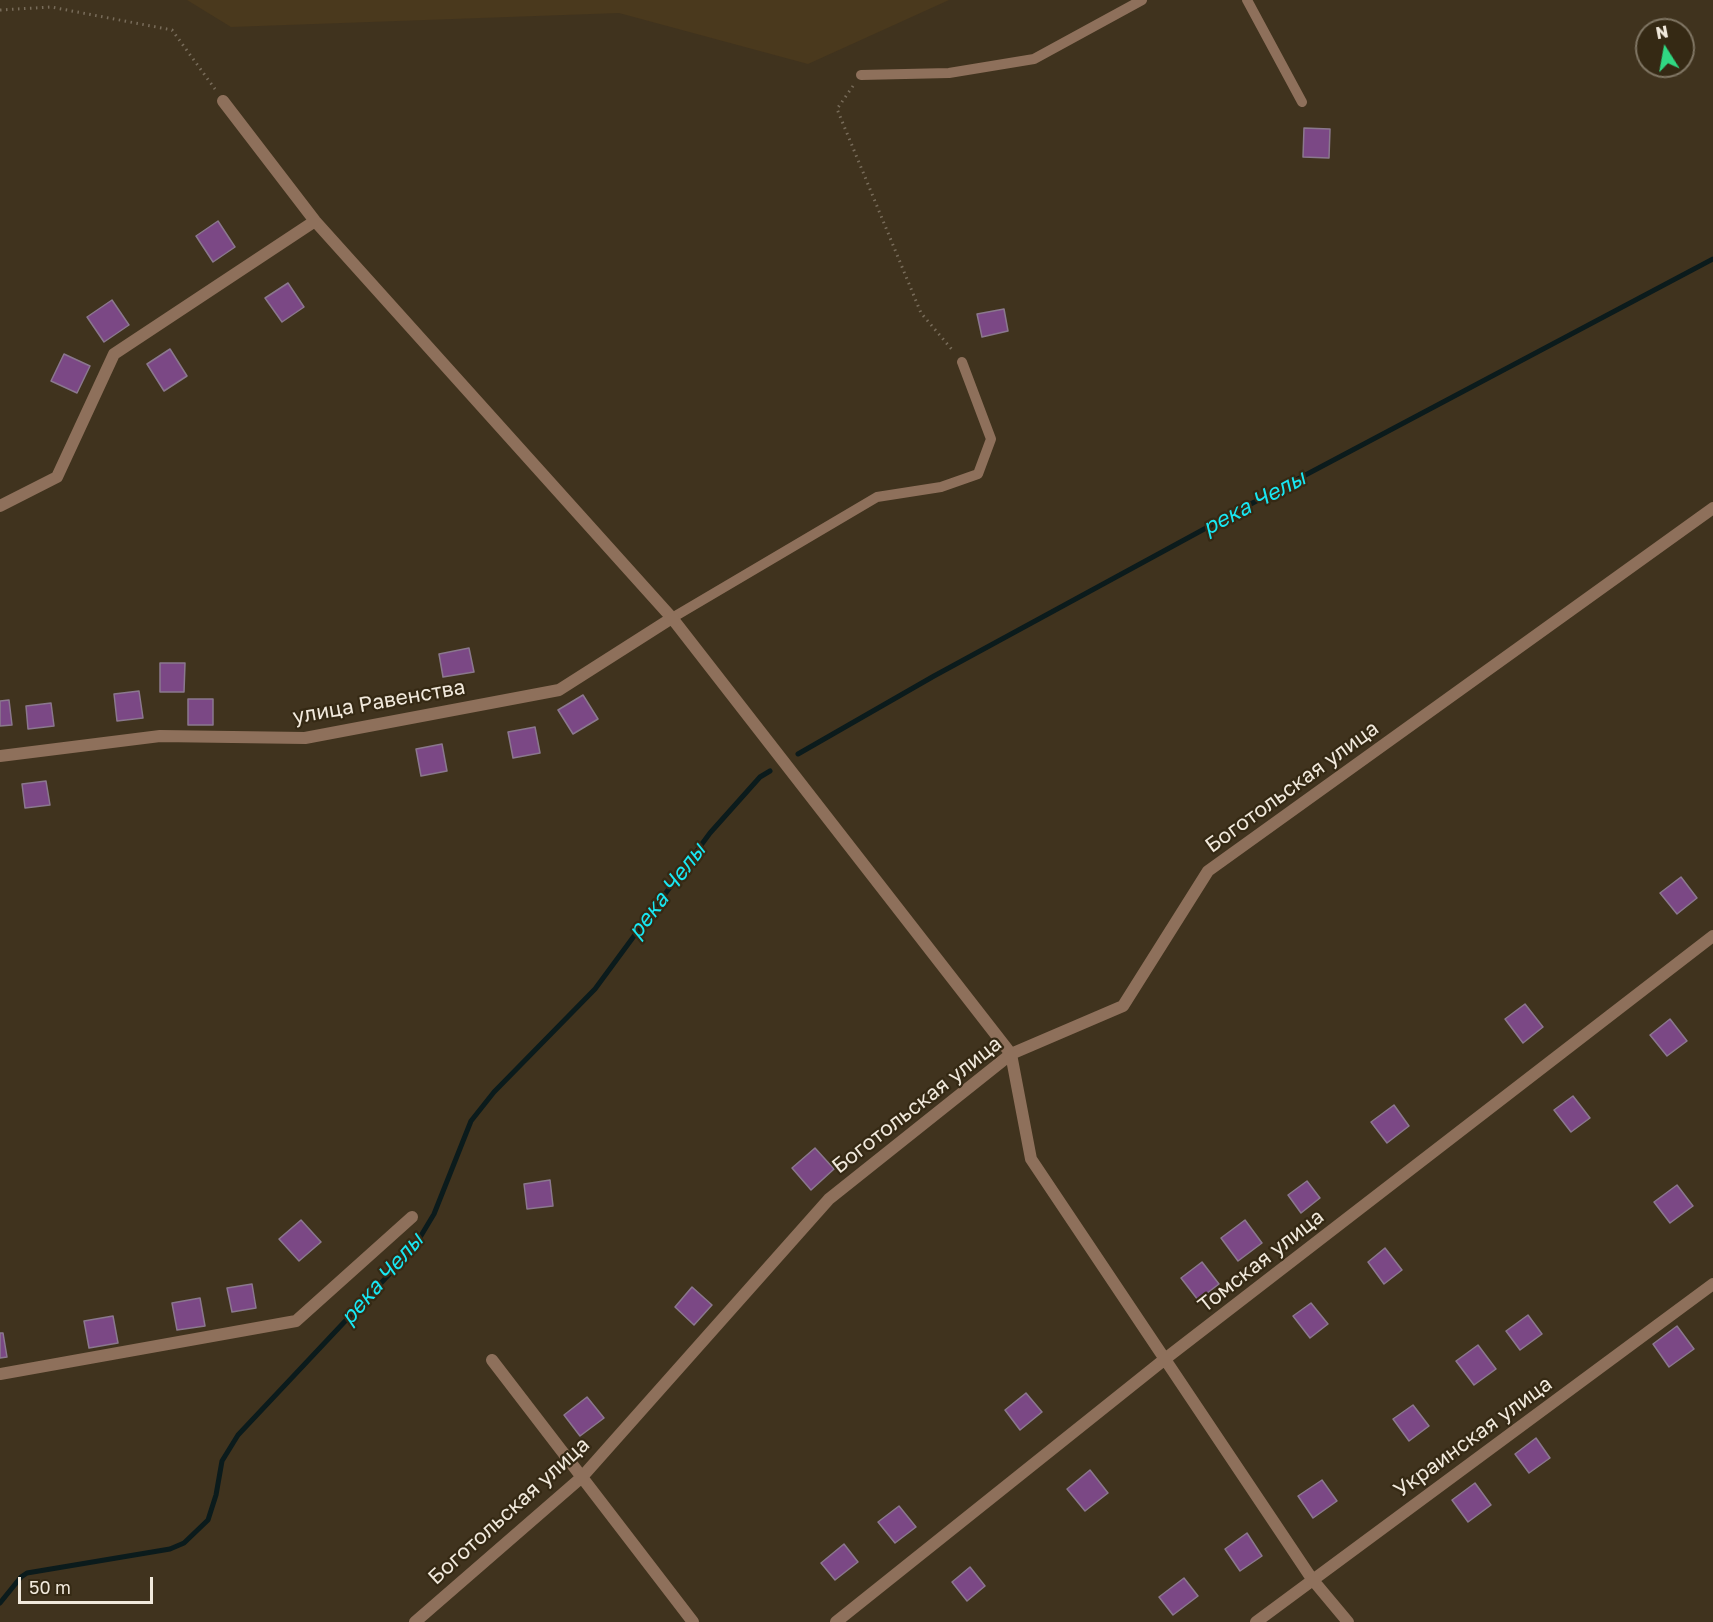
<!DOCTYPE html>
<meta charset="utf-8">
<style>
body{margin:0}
#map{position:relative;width:1713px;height:1622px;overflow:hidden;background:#40331e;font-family:"Golos Text",sans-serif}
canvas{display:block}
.north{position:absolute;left:1635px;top:18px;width:60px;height:60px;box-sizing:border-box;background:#352914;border:2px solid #807664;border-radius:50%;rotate:349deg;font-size:16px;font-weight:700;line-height:24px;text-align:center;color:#f1e9dc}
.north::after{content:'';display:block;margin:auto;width:21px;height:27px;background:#30d883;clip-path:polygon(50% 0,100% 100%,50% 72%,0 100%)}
.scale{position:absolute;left:18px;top:1577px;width:135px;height:27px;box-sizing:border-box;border:3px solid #f1e9dc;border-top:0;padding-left:8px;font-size:18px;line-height:21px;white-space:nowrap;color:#f1e9dc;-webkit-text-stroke:4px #352914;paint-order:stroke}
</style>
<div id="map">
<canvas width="1713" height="1622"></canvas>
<div class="north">N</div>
<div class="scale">50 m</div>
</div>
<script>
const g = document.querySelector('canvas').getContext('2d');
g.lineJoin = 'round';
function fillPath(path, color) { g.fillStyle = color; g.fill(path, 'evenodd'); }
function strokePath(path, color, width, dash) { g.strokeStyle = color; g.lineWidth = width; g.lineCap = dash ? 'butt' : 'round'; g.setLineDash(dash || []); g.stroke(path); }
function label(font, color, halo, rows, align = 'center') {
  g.font = font + ' "Golos Text",sans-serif'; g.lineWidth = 4.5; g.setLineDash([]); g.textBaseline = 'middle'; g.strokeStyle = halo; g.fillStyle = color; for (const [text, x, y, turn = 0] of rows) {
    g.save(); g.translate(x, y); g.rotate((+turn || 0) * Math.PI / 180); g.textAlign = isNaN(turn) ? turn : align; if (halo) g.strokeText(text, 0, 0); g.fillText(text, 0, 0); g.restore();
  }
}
fillPath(new Path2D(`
 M187 0H949L808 64 619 13 231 27Z`), '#4a391d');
strokePath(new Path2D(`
 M798 754 934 676 1230 515 1713 259
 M0 1603 21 1577 27 1573 170 1549 184 1543 208 1520 216 1495 222 1461 238 1435 413 1249 434 1214 471 1121 494 1092 595 989 710 833 760 777 770 771`), '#0b1b1c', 5);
const building = new Path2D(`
 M1304 128 1330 129 1329 158 1303 157Z
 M218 221 235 247 213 262 196 236Z
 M288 283 304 307 282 322 265 298Z
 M112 300 129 325 104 342 87 317Z
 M1004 309 1008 331 982 337 977 314Z
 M170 349 187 376 164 391 147 364Z
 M64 354 90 366 77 393 51 381Z
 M469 648 474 672 443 677 439 654Z
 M160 663H185L184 692H160Z
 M139 691 143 718 117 721 114 694Z
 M583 695 598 719 573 734 558 710Z
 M188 699H213V725H188Z
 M9 700 12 725 0 726V701Z
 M51 703 54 726 28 729 26 706Z
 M535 727 540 753 513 758 508 732Z
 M442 744 447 771 421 776 416 749Z
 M46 781 50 805 25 808 22 784Z
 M1681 877 1697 898 1677 914 1660 893Z
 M1525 1004 1543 1027 1523 1043 1505 1019Z
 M1670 1019 1687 1041 1667 1056 1650 1035Z
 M1573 1096 1590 1118 1571 1132 1554 1110Z
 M1394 1105 1409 1126 1387 1143 1371 1122Z
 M815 1148 834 1169 811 1190 792 1168Z
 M550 1180 553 1206 527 1209 524 1184Z
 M1307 1181 1320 1198 1301 1213 1288 1195Z
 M1677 1185 1693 1206 1670 1223 1654 1202Z
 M301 1220 321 1242 299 1261 279 1239Z
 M1245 1220 1262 1243 1238 1261 1221 1238Z
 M1385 1248 1402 1270 1384 1284 1368 1262Z
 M1202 1262 1219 1284 1198 1300 1181 1278Z
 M252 1284 256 1308 232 1312 227 1288Z
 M692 1287 712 1305 694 1325 675 1307Z
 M200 1298 205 1326 177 1330 172 1303Z
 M1311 1303 1328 1324 1310 1338 1293 1316Z
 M1528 1315 1542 1334 1520 1350 1506 1331Z
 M113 1316 118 1343 89 1348 84 1321Z
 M1677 1326 1694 1349 1669 1367 1653 1344Z
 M0 1333H3L7 1357 0 1358Z
 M1478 1345 1496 1369 1474 1385 1456 1361Z
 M1026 1393 1042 1412 1020 1430 1005 1410Z
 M587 1397 604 1418 580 1436 564 1415Z
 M1413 1405 1429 1426 1409 1441 1393 1419Z
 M1536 1438 1550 1458 1529 1473 1515 1454Z
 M1090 1470 1108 1493 1085 1511 1067 1489Z
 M1322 1480 1337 1501 1313 1518 1298 1496Z
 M1475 1483 1491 1505 1468 1522 1452 1500Z
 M899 1506 916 1527 895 1543 878 1522Z
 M1247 1533 1262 1556 1240 1571 1225 1549Z
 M844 1544 858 1562 835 1580 821 1563Z
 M970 1567 985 1586 967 1601 952 1582Z
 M1184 1578 1198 1596 1173 1615 1159 1597Z`);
fillPath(building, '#7b4885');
strokePath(building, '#8b788e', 1.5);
strokePath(new Path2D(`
 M0 10 51 7 172 30 215 89
 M853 86 837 109 921 313 954 352`), '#786c5a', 3, [1.5, 4.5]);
strokePath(new Path2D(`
 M1247 0 1302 102
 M861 75 949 73 1034 59 1142 0
 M672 618 877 497 941 487 978 474 991 439 962 362`), '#8e705b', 10);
strokePath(new Path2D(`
 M223 101 315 221 672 618 1011 1054 1031 1159 1312 1579 1348 1622
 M0 506 57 477 114 354 315 221
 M0 756 160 736 305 738 559 690 672 618
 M492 1360 693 1622
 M0 1374 296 1321 412 1217
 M415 1622 582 1477 829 1199 1011 1054 1123 1006 1208 871 1713 508
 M836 1622 1165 1359 1713 936
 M1256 1622 1713 1284`), '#8e705b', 12);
label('21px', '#f1e9dc', '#352914', [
 ["улица Равенства",379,702,-10],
 ["Боготольская улица",1292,787,-36],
 ["Боготольская улица",917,1105,-38],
 ["Томская улица",1261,1261,-38],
 ["Украинская улица",1473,1437,-36],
 ["Боготольская улица",509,1511,-42]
]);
label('italic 22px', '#19e7f3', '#352914', [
 ["река Челы",1254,503,-28],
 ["река Челы",667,891,-53],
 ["река Челы",382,1279,-49]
]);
</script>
